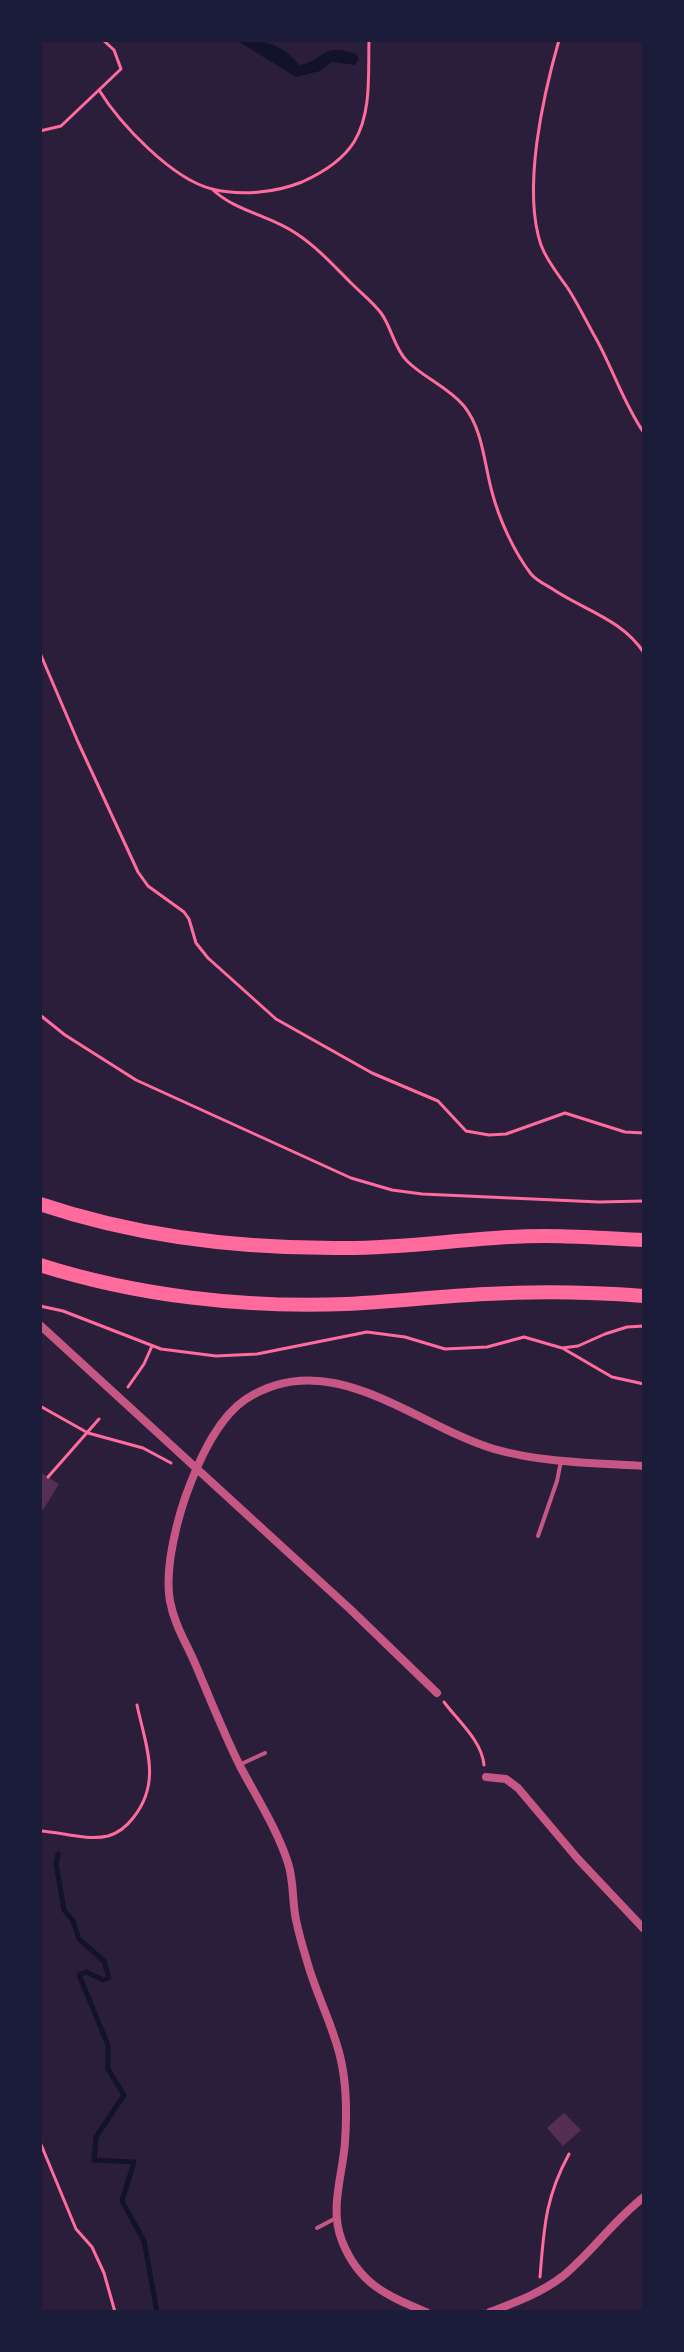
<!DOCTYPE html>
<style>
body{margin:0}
#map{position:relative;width:684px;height:2352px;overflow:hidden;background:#1b1b3a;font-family:"PT Serif",serif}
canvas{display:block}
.frame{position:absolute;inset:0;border:42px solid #1b1b3a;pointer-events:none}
</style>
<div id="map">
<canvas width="684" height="2352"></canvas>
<div class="frame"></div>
</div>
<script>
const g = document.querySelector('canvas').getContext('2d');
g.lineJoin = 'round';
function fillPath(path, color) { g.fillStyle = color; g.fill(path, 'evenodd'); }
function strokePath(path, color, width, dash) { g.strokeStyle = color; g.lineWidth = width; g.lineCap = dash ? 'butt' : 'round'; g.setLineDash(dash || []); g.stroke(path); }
fillPath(new Path2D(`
 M40 40H644V2312H40Z`), '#2a1e3b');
fillPath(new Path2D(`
 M236 40C263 40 282 43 299 65 326 61 319 42 356 54L359 59 355 65 332 62 320 71 296 77Z`), '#12122b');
strokePath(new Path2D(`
 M58 1854 56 1864 64 1910 73 1921 79 1939 104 1961 109 1978 103 1980 86 1972 79 1975 108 2045V2069L124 2095 96 2137 94 2160 134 2162 122 2201 144 2241 157 2312`), '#12122b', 5);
fillPath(new Path2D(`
 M40 1472 59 1484 43 1510 40 1508Z
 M564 2113 581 2130 563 2146 547 2128Z`), '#542f53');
strokePath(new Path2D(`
 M559 40C543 96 522 189 541 245 547 261 557 273 567 287 577 302 585 319 594 335 612 366 623 403 644 433
 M99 90C120 124 172 179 212 189 240 196 275 193 302 182 322 173 342 161 354 142 372 113 368 73 369 40
 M40 131 61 126 121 69 114 50 103 40
 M212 189C236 212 270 215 297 234 318 248 334 266 351 283 361 293 373 302 381 313 392 328 394 348 407 361 424 378 448 387 464 406 483 430 484 463 492 492 499 519 514 552 531 574 536 580 544 584 551 588 583 610 622 619 644 653
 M40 653 78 742 138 872 148 886 184 912 189 919 196 943 208 958 276 1019 372 1073 438 1101 466 1131 489 1135 506 1134 565 1113 625 1132 644 1133
 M40 1015 65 1035 136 1080 351 1178 392 1190 422 1194 599 1202 644 1201
 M40 1306 63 1311 161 1349 216 1356 257 1354 367 1332 405 1337 445 1349 487 1347 524 1337 562 1348 578 1346 605 1334 627 1327 644 1326
 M564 1349 612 1377 644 1384
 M128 1387 144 1364 152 1346
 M40 1406 88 1433 143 1448 171 1463
 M48 1477 99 1419
 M444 1702C458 1721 482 1741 484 1765
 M40 1831C61 1832 87 1841 108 1836 118 1833 127 1826 133 1818 162 1782 146 1747 137 1705
 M40 2142 76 2229 92 2247 104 2273 115 2312
 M540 2277C544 2228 545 2198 569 2154`), '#ff6b9d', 3);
strokePath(new Path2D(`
 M538 1536 557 1481 561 1461
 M239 1765 265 1753
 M317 2228 336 2218`), '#c65784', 4);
strokePath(new Path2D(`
 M41 1326 350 1609 437 1693
 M486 1777 506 1779 518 1788 578 1859 644 1929
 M426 2312C386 2295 359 2284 342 2241 329 2209 343 2174 345 2142 347 2113 347 2084 340 2056 332 2023 316 1994 307 1961 303 1948 299 1934 296 1920 292 1901 294 1881 288 1863 277 1829 257 1798 240 1766 223 1732 209 1696 194 1661 185 1641 174 1623 170 1601 164 1568 178 1514 191 1482 202 1454 219 1417 246 1399 331 1344 416 1426 494 1449 543 1463 594 1463 644 1466
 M490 2312C516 2302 541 2293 563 2276 592 2252 614 2220 644 2197`), '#c65784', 8);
strokePath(new Path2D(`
 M40 1204C138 1237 244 1249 346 1248 401 1248 455 1240 510 1237 555 1234 599 1238 644 1240
 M40 1265C137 1296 245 1308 346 1304 393 1302 439 1296 486 1294 539 1291 591 1292 644 1296`), '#ff6b9d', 14);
</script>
